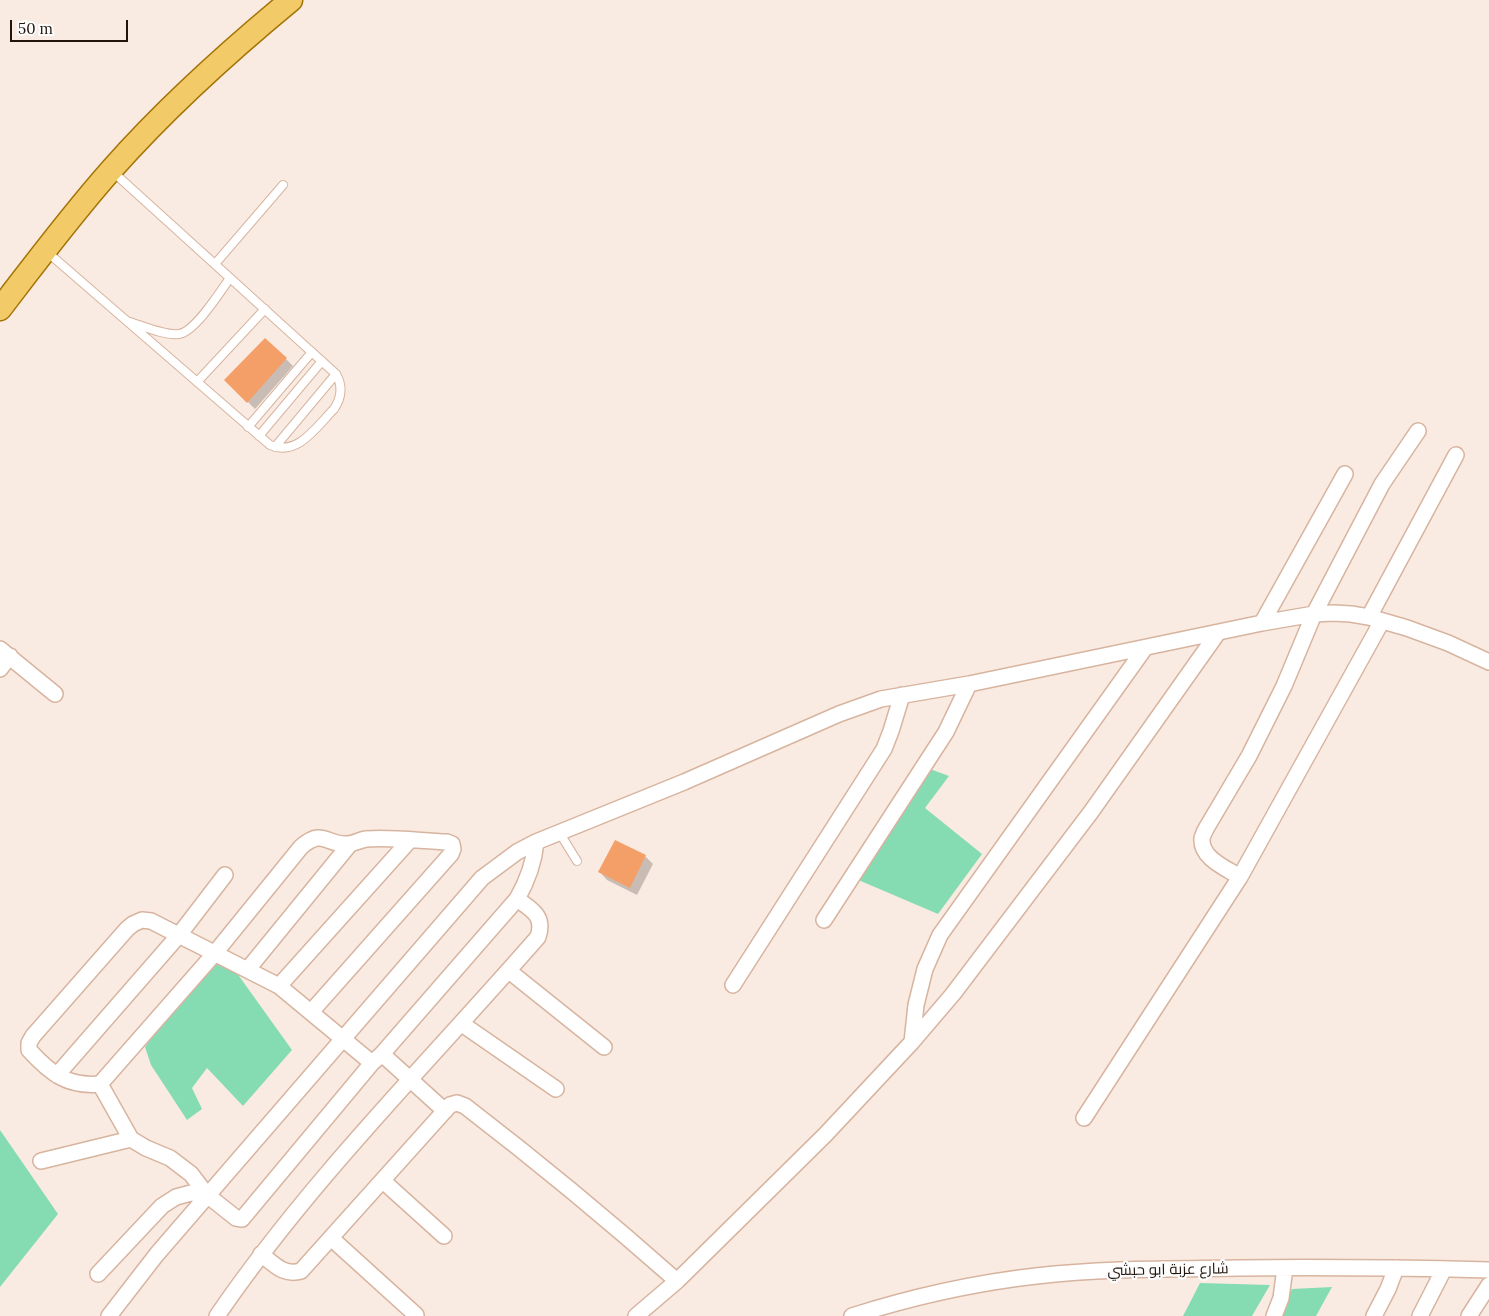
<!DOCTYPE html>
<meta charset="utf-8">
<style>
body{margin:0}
#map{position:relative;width:1489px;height:1316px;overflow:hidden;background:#faebe2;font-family:Lora,serif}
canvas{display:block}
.scale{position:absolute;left:10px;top:20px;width:118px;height:22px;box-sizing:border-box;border:2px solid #21140d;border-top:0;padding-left:6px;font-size:15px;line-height:18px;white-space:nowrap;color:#21140d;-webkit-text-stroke:4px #fbfcfb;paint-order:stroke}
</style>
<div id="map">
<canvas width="1489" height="1316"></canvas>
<div class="scale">50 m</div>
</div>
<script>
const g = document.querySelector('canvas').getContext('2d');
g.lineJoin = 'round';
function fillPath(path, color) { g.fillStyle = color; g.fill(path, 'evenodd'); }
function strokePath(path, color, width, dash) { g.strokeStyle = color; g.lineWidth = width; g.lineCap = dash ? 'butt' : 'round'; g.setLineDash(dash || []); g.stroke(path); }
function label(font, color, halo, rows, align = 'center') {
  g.font = font + ' Lora,Cairo,serif'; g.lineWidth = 4.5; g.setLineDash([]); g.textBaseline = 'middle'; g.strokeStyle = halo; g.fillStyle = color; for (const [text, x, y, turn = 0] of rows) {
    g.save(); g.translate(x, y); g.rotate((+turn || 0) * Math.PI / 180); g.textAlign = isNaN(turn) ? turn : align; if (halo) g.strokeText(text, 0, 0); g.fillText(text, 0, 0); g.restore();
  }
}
fillPath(new Path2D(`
 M930 769 949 776 925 808 982 854 938 914 856 879Z
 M219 948 292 1050 243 1106 207 1068 192 1088 202 1109 187 1120 151 1065 145 1047Z
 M0 1130 58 1214 0 1287Z
 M1200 1283 1270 1285 1252 1316H1183Z
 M1332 1287 1316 1316H1279L1292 1289Z`), '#85dcb3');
fillPath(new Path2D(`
 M286 359 293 366 255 409 226 380Z
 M645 856 653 864 637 895 607 880 600 872Z`), '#0003');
fillPath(new Path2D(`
 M265 338 287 358 247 403 224 380Z
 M615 840 646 855 630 888 598 872Z`), '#f49e68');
const service = new Path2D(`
 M46 251 270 445C298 457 317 426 334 409 342 397 343 386 336 374L112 171
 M215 264 283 185
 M130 322C143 326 165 336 179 334 195 332 220 292 230 278
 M197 382 265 309
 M248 427 312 352
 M259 436 322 361
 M275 447 336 374
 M559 832 577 861`);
const minor = new Path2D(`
 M1369 617 1456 455
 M1262 623 1345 474
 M0 649 55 694
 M0 669 10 656
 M1240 877C1226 868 1200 858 1202 838 1203 835 1205 830 1207 827L1249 756 1284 686 1314 614 1382 484 1418 431
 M824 920 946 732 969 684
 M248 969 350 844
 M509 971 604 1047
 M733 985 884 749 891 731 902 695
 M279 986 410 840
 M311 1012 451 854 453 849 452 844 447 842C421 841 391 837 366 839 359 840 354 844 347 844 326 845 323 828 301 847L215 953 100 1084C67 1087 50 1073 29 1050V1043L33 1036 127 929 133 924 142 920 151 921 279 986 372 1063
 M462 1024 556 1089
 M912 1042 916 1005 925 969 940 935 1145 648
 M382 1054 445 1111
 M57 1075 179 935 225 875
 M100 1084 131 1139 146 1148 170 1158 191 1174 207 1195 236 1218 242 1219 372 1063 382 1054 517 899C528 880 534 863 536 842
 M1084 1118 1240 877 1382 621
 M41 1161 131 1139
 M383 1181 444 1236
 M331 1238 416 1315
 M261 1254C274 1264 283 1276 301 1271L450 1105 457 1103 465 1106C538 1162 608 1220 677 1281
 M98 1274 162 1206 176 1197 191 1193 207 1195
 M109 1316 157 1254 482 878 517 852 536 842 684 782 839 714 881 699 969 684 1262 623 1314 614 1333 613 1351 614 1369 617 1407 628 1448 643 1489 662
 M217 1316C311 1179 429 1062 538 937 545 916 532 910 517 899
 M636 1316 677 1281 825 1135 912 1042 953 994 1091 812 1217 634
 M852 1316C912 1297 974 1283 1036 1276 1104 1268 1172 1269 1240 1268 1323 1267 1406 1268 1489 1270
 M1274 1316 1281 1298 1285 1268
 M1374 1316 1388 1289 1396 1268
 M1420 1316 1444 1269
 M1469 1316 1489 1285`);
const primary = new Path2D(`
 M0 309C36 262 72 214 112 169 166 108 228 52 291 0`);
strokePath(service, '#d7b49f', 10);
strokePath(minor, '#d7b49f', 18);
strokePath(primary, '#a47407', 25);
strokePath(service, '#fff', 8);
strokePath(minor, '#fff', 15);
strokePath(primary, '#f2ca68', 22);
label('15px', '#21140d', '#fbfcfb', [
 ["شارع عزبة ابو حبشي",1168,1270,-1]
]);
</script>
